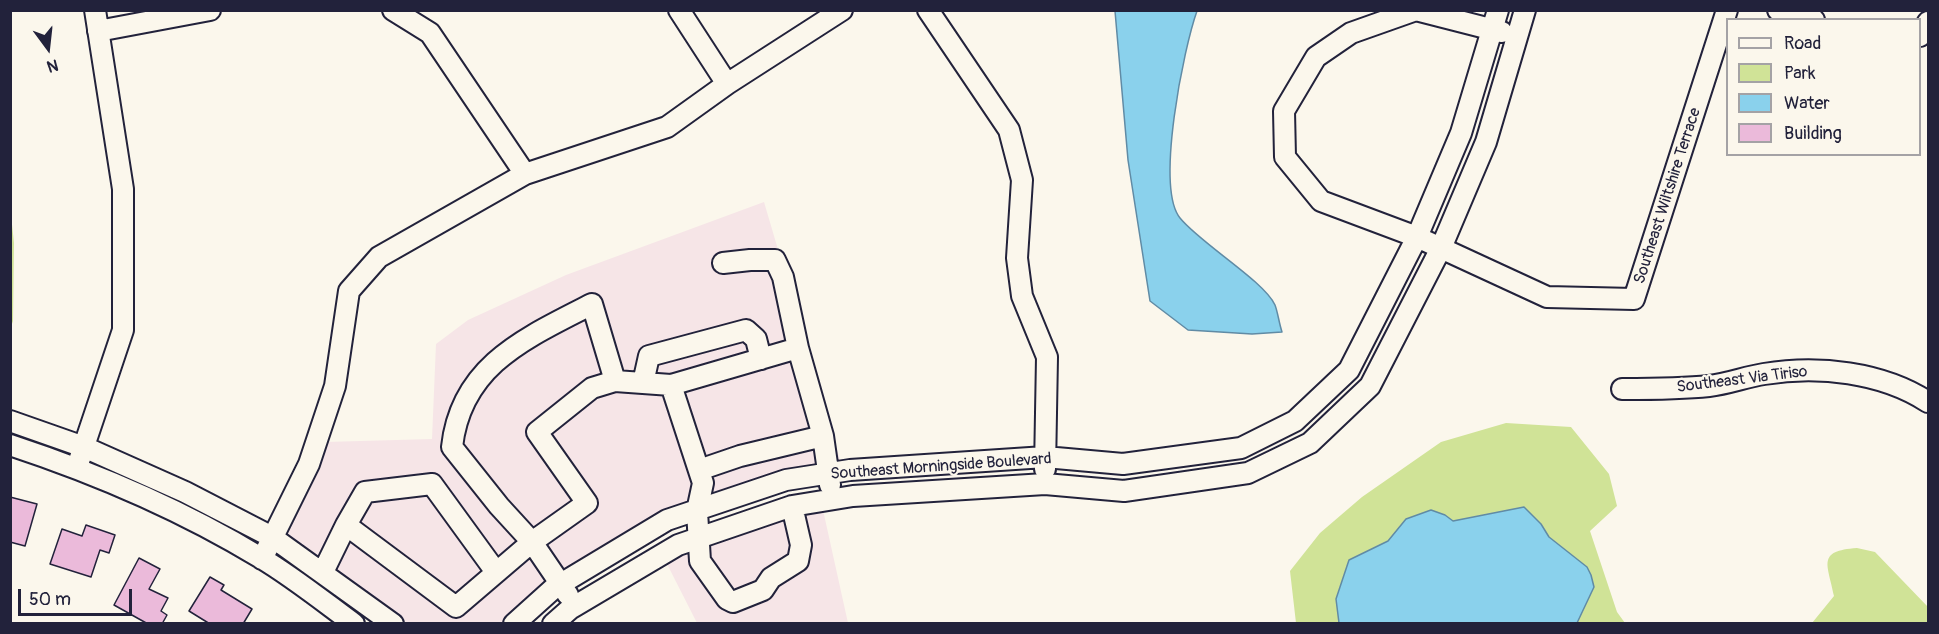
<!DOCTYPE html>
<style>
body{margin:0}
#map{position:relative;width:1939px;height:634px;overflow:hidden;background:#fbf7ec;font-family:Pangolin,sans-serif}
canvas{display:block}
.frame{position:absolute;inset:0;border:12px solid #22223b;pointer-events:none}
.legend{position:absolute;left:1726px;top:18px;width:195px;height:138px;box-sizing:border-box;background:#fbf7ec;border:2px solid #a4a2a5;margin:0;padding:8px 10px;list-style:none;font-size:18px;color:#22223b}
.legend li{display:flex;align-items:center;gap:12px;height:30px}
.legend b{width:30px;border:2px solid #a4a2a5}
.north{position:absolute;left:18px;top:18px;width:60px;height:60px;-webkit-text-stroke:4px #fbf7ec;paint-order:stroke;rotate:165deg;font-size:16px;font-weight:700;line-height:24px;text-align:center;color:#22223b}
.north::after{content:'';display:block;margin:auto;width:21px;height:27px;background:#22223b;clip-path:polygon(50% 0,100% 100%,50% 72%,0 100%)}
.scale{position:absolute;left:18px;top:589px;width:114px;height:27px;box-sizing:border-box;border:3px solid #22223b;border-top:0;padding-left:8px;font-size:18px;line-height:21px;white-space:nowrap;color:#22223b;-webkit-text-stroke:4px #fbf7ec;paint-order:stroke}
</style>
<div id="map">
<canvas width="1939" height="634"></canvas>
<div class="frame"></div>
<ul class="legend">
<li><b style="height:8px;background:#fbf7ec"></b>Road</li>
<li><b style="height:16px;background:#d0e397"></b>Park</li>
<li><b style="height:16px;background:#8ad1ec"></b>Water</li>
<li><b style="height:16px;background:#ebbada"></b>Building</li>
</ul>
<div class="north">N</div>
<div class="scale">50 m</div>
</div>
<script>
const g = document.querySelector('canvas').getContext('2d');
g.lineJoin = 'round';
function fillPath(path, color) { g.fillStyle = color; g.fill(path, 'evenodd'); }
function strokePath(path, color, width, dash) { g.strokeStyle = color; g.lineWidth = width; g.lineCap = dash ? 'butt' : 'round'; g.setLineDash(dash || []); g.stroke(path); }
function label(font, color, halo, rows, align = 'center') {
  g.font = font + ' Pangolin,sans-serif'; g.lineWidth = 4.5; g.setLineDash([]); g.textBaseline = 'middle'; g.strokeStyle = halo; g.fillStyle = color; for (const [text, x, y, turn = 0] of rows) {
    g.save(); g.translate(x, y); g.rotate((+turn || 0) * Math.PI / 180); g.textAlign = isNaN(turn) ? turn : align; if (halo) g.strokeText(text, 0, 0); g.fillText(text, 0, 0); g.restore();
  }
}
fillPath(new Path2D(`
 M764 202 841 463 689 502 549 581 501 623H407L366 592 283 534 325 442 432 439 436 344 468 320 566 275Z
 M823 510 848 623H697L666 562 681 553 794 514Z`), '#f6e5e7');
fillPath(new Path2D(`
 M10 206 14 243 13 321 11 327Z
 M1506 423 1571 427 1609 474 1617 506 1590 531 1617 612 1625 623H1577L1587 567 1549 537 1541 524 1524 507 1453 521 1445 515 1424 514 1406 519 1388 541 1349 560 1339 623H1296L1290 571 1320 533 1362 497 1441 442Z
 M1857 548 1875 552 1928 607V623H1812L1834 596C1828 564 1816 551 1857 548Z`), '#d0e397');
const water = new Path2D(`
 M1115 11H1197C1184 47 1155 187 1180 218 1200 243 1264 281 1275 305 1278 313 1279 323 1282 332L1252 334 1188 330 1150 301 1128 160Z
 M1524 507 1541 524 1549 537 1587 567 1591 575 1594 587 1577 623H1339L1336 599 1349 560 1388 541 1406 519 1431 510 1445 515 1453 521Z`);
fillPath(water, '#8ad1ec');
strokePath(water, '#608ba5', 1.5);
const building = new Path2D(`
 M10 497 37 504 25 546 10 542Z
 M86 525 115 535 109 553 100 550 91 577 50 564 62 529 82 536Z
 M139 558 160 569 149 589 168 598 161 611 167 615 162 624H148L114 605Z
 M210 577 224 585 221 590 252 609 243 624H210L189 611Z`);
fillPath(building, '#ebbada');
strokePath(building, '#22223b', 1.5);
const minor = new Path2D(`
 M393 10 430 33 525 174
 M679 10 727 84
 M928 10 1009 130 1022 180 1017 258 1022 296 1047 357 1045 469
 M1778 10 1814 20
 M98 31 210 10
 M1502 32 1416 10 1351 33 1316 57 1284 111 1285 157 1321 201 1417 237 1547 297 1634 299 1727 10
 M1920 36 1928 22
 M723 263 750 260H775L783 277 798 348
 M643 383 649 356 746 330 756 339 761 359
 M671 385 703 483 697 511 700 561 727 599 733 602 763 590 771 578 798 561 801 545 792 506
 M1622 389C1651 389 1681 389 1709 386 1728 384 1745 377 1764 374 1818 365 1882 372 1928 402
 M10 421 84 447 185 492 272 537 393 624
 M10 445C98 474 182 510 261 558 293 577 324 602 354 624
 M77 467 123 330V189L95 10
 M699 470 740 456 823 436
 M346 525 365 492 432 484 496 572
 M262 559 309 464 335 386 349 291 379 257 525 174 667 127 727 84 842 10
 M323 572 346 525 456 607 532 542 499 506 452 447C461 365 526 338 592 304L615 381
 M568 595 532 542 587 503 537 432 592 388 615 381 671 385 798 348 823 436 830 485
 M514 624 554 588 667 520 786 480 850 470 1045 457 1123 464 1241 448 1295 421 1349 370 1417 237 1461 133 1498 10
 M553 624 570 609 678 545 792 506 853 496 1045 484 1124 491 1248 473 1310 443 1370 386 1441 248 1486 142 1525 10`);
strokePath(minor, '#22223b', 24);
strokePath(minor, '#fbf7ec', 20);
label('16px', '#22223b', '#fbf7ec', [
 ["Southeast Wiltshire Terrace",1668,196,-72],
 ["Southeast Via Tiriso",1742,380,-7],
 ["Southeast Morningside Boulevard",941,467,-4]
]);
</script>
